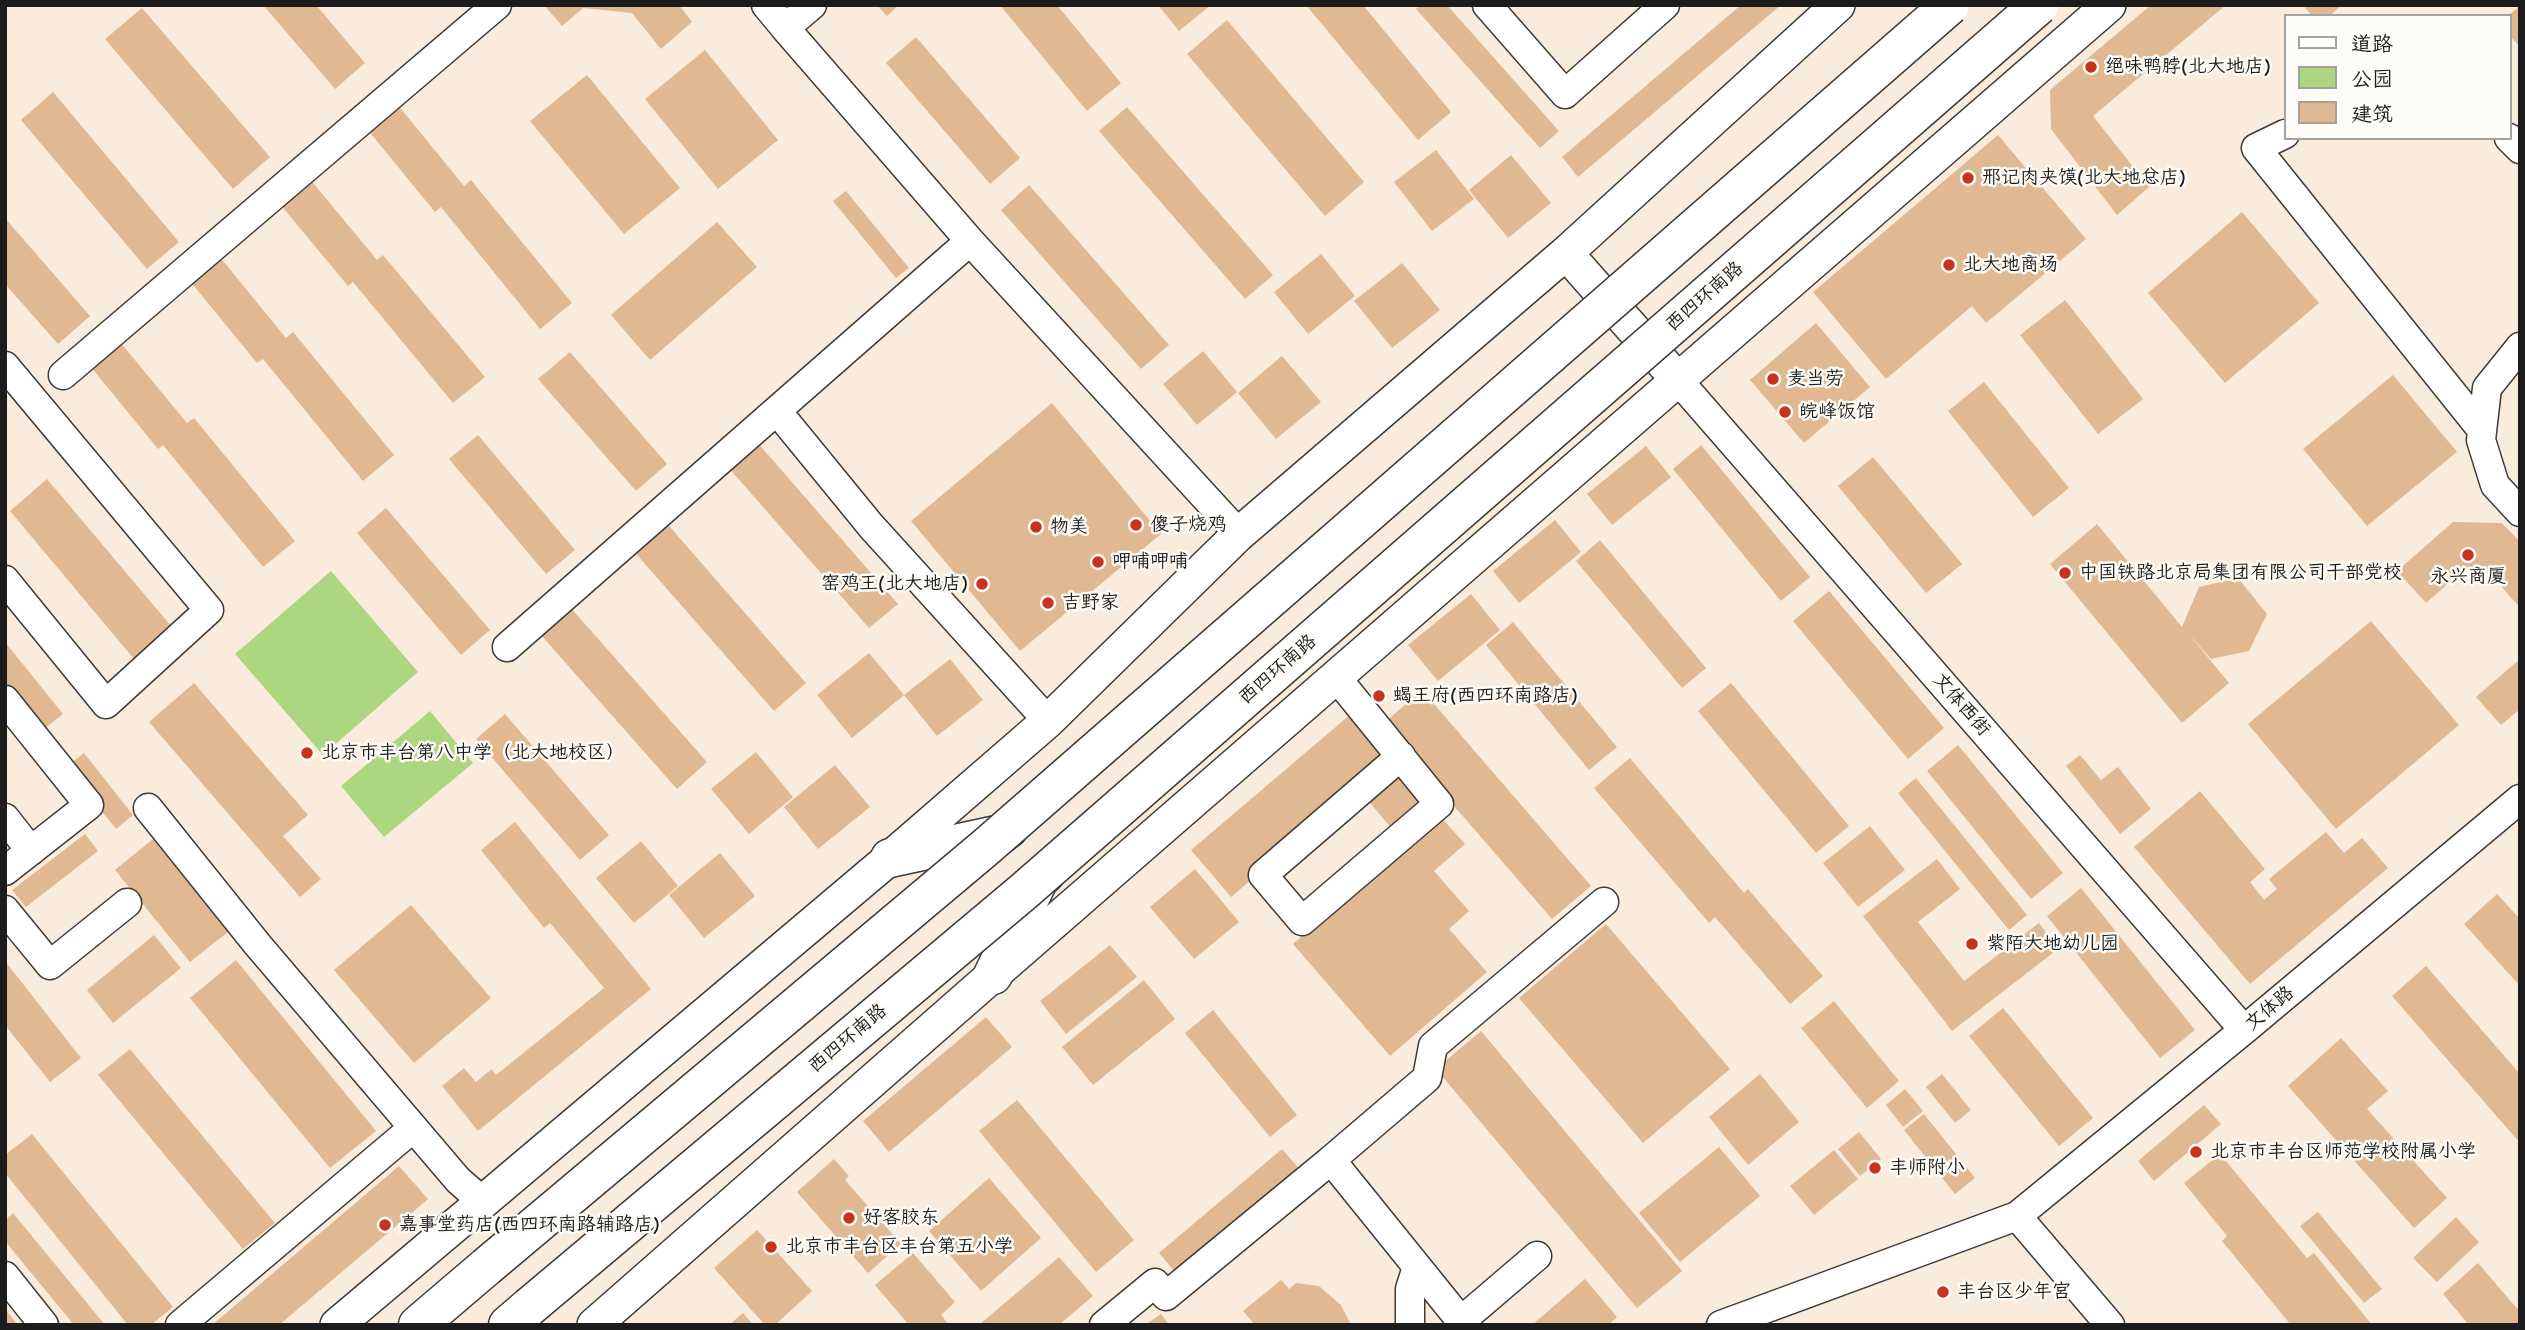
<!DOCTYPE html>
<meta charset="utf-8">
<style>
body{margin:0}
#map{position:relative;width:2525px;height:1330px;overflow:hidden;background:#f9ecdc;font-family:"Balsamiq Sans","LXGW WenKai TC",sans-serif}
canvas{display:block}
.frame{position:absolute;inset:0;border:7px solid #1c1c1c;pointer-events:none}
.legend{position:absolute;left:2284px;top:14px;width:228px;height:126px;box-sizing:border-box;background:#fdfcf7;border:2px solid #a3a29f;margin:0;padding:9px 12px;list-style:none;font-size:21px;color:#1c1c1c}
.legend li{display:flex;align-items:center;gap:14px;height:35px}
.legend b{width:35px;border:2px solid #a3a29f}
</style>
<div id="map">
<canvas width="2525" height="1330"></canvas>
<div class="frame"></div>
<ul class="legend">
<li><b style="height:9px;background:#fff"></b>道路</li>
<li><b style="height:19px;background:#add680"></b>公园</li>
<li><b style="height:19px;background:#e0b992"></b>建筑</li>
</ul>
</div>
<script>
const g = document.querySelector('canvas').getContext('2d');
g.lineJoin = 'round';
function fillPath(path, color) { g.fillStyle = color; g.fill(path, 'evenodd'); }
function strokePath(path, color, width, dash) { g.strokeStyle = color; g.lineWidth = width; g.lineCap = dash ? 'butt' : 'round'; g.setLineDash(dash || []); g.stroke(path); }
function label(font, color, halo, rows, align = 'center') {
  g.font = font + ' "Balsamiq Sans","LXGW WenKai TC",sans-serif'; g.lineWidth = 5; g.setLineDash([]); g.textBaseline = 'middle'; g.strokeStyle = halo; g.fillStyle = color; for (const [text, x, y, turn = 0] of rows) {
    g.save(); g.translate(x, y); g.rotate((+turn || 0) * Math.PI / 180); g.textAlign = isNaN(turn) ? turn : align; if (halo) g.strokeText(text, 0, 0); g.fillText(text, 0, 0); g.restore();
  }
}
fillPath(new Path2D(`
 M331 571 418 672 323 755 235 654Z
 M430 711 473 763 384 837 341 786Z`), '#add680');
fillPath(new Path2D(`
 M263 5H316L365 63 335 89Z
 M544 5H679L692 22 661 49 632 13 583 8 562 26Z
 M877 5H899L887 16Z
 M1000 5H1057L1121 83 1087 111Z
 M1158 5H1211L1179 31Z
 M1306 5H1363L1451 112 1418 140Z
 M1420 5H1447L1559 131 1540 148 1416 9Z
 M1741 5H1781L1578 177 1562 157Z
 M2151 5H2226L2093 116 2149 187 2117 215 2051 129 2050 90Z
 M2303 5H2342L2329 16H2312Z
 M2520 6V47L2509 35V15Z
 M142 8 270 157 233 189 105 39Z
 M1227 20 1364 182 1325 216 1187 54Z
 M916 37 1020 158 990 184 886 63Z
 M705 50 778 140 718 189 645 99Z
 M587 75 680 188 624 234 530 121Z
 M53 92 179 242 147 269 21 120Z
 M397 104 464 186 471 180 572 303 540 329 441 207 435 212 367 129Z
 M1127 107 1273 275 1245 299 1099 131Z
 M1998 135 2086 239 1986 323 1972 306 1886 379 1813 292Z
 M1436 150 1474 199 1432 231 1394 182Z
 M1511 155 1551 203 1508 238 1469 190Z
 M309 178 377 260 383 255 485 377 453 403 353 282 348 286 279 203Z
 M1029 185 1169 345 1141 369 1001 210Z
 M846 191 909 268 896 278 833 201Z
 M2242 212 2319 303 2225 383 2148 293Z
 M5 218 90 316 58 344 5 284Z
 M717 222 757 267 650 360 611 315Z
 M1321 254 1355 296 1308 334 1274 292Z
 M219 256 286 338 293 332 394 455 363 481 263 359 257 363 189 280Z
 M1402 263 1440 310 1392 348 1354 301Z
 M2065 300 2143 399 2098 434 2020 335Z
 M1816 323 1870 387 1804 443 1750 380Z
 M120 342 187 423 194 418 295 541 263 567 163 445 158 449 90 366Z
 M1203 351 1237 392 1197 425 1163 384Z
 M570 352 667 464 636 491 538 379Z
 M1282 356 1321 402 1276 439 1238 393Z
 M2393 375 2457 452 2367 526 2303 449Z
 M1984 382 2069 488 2033 517 1948 411Z
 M1052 403 1161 534 1020 651 911 521Z
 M478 435 575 550 546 574 449 459Z
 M757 442 898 604 869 628 728 467Z
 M1701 445 1810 577 1781 601 1673 469Z
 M1646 446 1671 477 1612 525 1587 494Z
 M1873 457 1962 564 1926 593 1838 486Z
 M47 479 177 633 139 665 10 511Z
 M386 508 490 630 461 655 357 533Z
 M663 519 806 683 774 711 631 548Z
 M1555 520 1581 552 1519 603 1493 571Z
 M2453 522 2502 523 2520 542V608L2489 572 2467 567 2426 603 2397 571Z
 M2097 524 2182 627 2199 587 2238 578 2267 614 2249 651 2211 659 2188 633 2229 683 2182 723 2050 564Z
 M1600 540 1706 668 1682 688 1576 561Z
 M1829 591 1944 728 1908 759 1793 621Z
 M1471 594 1500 630 1438 681 1408 645Z
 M570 607 707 762 677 789 540 634Z
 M2371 621 2459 725 2336 829 2248 724Z
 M1513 622 1617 747 1589 770 1486 645Z
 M5 642 63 714 40 732 5 690Z
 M869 653 904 695 852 738 817 695Z
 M950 659 983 700 937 736 904 695Z
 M2520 659V709L2501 725 2476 697Z
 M194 683 308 815 283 836 321 879 300 897 149 722Z
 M1731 683 1849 826 1816 853 1698 711Z
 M1422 690 1591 886 1552 919 1383 724Z
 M505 714 609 835 580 860 476 739Z
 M1351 714 1391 760 1231 897 1191 850Z
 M1958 745 2063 873 2031 899 1927 771Z
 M756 752 793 797 749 834 711 789Z
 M84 753 133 815 116 829 66 767Z
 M2080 755 2101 780 2118 767 2151 809 2120 834 2066 766Z
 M1630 758 1744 893 1748 889 1823 976 1790 1004 1715 917 1709 923 1594 788Z
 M835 765 870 807 818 849 784 807Z
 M1400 767 1428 800 1393 830 1365 797Z
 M1916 778 2027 915 2009 930 1898 793Z
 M2200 791 2265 869 2250 882 2264 900 2277 889 2269 879 2326 832 2344 853 2362 838 2388 868 2250 984 2134 847Z
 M1440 816 1465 844 1434 871 1469 911 1449 929 1487 972 1390 1056 1293 944Z
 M515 822 651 989 478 1131 442 1086 464 1068 476 1082 492 1069 496 1075 604 988 550 923 544 928 481 850Z
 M1870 826 1905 870 1858 907 1823 863Z
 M85 834 98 851 26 907 12 890Z
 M153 839 228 932 190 962 115 870Z
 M641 841 678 886 634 923 596 878Z
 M720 853 755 896 704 938 669 895Z
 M1937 859 1960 889 1918 922 1964 981 2039 923 2058 949 1952 1031 1863 916Z
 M1195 869 1239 922 1194 959 1150 907Z
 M2081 888 2195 1030 2160 1058 2047 916Z
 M2497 894 2520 919V986L2464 924Z
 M411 905 491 998 414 1063 334 970Z
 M1606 924 1730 1069 1643 1143 1519 998Z
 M154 935 181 968 113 1023 87 990Z
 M1110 945 1137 977 1066 1034 1040 1001Z
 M236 960 376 1131 330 1168 190 998Z
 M5 961 81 1058 50 1082 5 1025Z
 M2426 966 2520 1074V1143L2392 996Z
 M1144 980 1175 1019 1093 1085 1062 1047Z
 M1834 1001 1899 1081 1867 1108 1801 1028Z
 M2003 1008 2093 1118 2059 1146 1969 1036Z
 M1213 1010 1297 1115 1270 1137 1185 1033Z
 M986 1017 1012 1047 889 1152 863 1121Z
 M1481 1031 1682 1271 1637 1308 1436 1069Z
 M2341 1038 2388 1091 2367 1109 2447 1198 2414 1228 2288 1086Z
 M130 1049 275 1223 243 1249 98 1075Z
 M1760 1074 1799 1122 1748 1165 1709 1117Z
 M1942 1074 1971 1110 1955 1123 1926 1087Z
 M1905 1089 1923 1111 1903 1127 1886 1105Z
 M1017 1100 1134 1240 1096 1272 979 1131Z
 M2204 1105 2221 1124 2154 1181 2138 1161Z
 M1924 1114 1975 1178 1955 1194 1904 1130Z
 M1859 1132 1881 1159 1860 1176 1838 1149Z
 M32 1134 173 1307 151 1325H128L5 1173V1155Z
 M1719 1147 1760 1196 1680 1262 1639 1213Z
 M1282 1149 1302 1172 1178 1276 1159 1253Z
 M1834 1150 1858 1179 1814 1215 1790 1186Z
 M2220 1154 2307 1258 2314 1253 2372 1325H2291L2222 1241 2227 1236 2184 1183Z
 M834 1159 849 1176 845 1180 901 1244 868 1273 797 1192Z
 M399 1166 428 1199 279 1325H212Z
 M989 1178 1041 1238 981 1291 929 1231Z
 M2318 1212 2382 1289 2364 1303 2300 1226Z
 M13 1213 105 1325H74L5 1241V1220Z
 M2456 1217 2479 1242 2437 1282 2413 1258Z
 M757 1230 812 1291 775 1325H765L714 1268Z
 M913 1253 955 1302 941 1315 949 1325H909L875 1285Z
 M1059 1257 1093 1296 1059 1325H979Z
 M2478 1263 2520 1312V1325H2469L2443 1294Z
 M1585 1279 1617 1317 1608 1325H1532Z
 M1281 1280 1289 1289 1296 1283 1319 1286 1341 1305 1351 1325H1255L1243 1311Z
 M5 1309 18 1325H5Z
 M743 1313 753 1325H729Z
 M1161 1314 1169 1325H1145Z`), '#e0b992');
const minor = new Path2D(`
 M766 5 785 28 812 5
 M1487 5 1565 94 1665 5
 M785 28 970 241 1239 534
 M2285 134 2256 148 2482 430
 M2509 138 2520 149
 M2520 347 2487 388 2481 440 2495 485 2520 512
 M5 366 209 610 106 704 5 580
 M63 375 497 5
 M1678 380 2244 1030
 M777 411 871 526 1048 721
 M507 647 970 241
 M1336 677 1439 804 1302 921 1263 875 1401 756
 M5 700 89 805 5 871
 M148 808 257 944 458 1180 483 1202
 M5 818 31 851
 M5 910 50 965 127 903
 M1331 1160 1427 1078 1433 1046 1604 902
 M2017 1216 2110 1325
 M5 1276 44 1325
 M180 1325 413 1128
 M1104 1325 1155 1283 1166 1296 1331 1160 1461 1321 1537 1256
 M1410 1325V1289L1417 1267
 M1721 1325 2017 1216 2244 1030 2520 799`);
const tertiary = new Path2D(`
 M1566 253 1678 380
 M337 1325 890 858 1048 721 1239 534 1566 253 1838 5
 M594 1325 993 975 2109 5`);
const secondary = new Path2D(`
 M890 858 1001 834 1009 828
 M993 975 1039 879 1045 874`);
const trunk = new Path2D(`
 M418 1325 486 1267
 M508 1325 529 1307`);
strokePath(minor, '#3d3b39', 31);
strokePath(tertiary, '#3d3b39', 36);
strokePath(secondary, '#3d3b39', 41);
strokePath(trunk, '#3d3b39', 41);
strokePath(minor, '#fff', 28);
strokePath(tertiary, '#fff', 33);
strokePath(secondary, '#fff', 38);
strokePath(trunk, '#fff', 38);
const trunkBridge = new Path2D(`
 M486 1267 986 847 1950 5
 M529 1307 1023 892 2039 5`);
strokePath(trunkBridge, '#3d3b39', 41, []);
strokePath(trunkBridge, '#fff', 38);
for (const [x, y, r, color] of [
 [2091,67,7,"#c8321e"],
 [1968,178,7,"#c8321e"],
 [1949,265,7,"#c8321e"],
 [1773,379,7,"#c8321e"],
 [1785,412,7,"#c8321e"],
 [1136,525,7,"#c8321e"],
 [1036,527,7,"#c8321e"],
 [2468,555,7,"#c8321e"],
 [1098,562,7,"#c8321e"],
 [2065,573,7,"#c8321e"],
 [982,584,7,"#c8321e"],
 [1048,603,7,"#c8321e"],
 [1379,696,7,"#c8321e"],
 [307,753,7,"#c8321e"],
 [1972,944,7,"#c8321e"],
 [2196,1152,7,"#c8321e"],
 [1875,1168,7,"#c8321e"],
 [849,1218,7,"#c8321e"],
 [385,1225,7,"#c8321e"],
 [771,1247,7,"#c8321e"],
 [1943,1292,7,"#c8321e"]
]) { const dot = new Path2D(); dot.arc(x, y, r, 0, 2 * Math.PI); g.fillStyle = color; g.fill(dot); strokePath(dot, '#fdfcf7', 2.5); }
label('19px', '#1c1c1c', '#fdfcf7', [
 ["绝味鸭脖(北大地店)",2105,67],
 ["邢记肉夹馍(北大地总店)",1982,178],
 ["北大地商场",1963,265],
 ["麦当劳",1787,379],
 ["皖峰饭馆",1799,412],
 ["傻子烧鸡",1150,525],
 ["物美",1050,527],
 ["呷哺呷哺",1112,562],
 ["中国铁路北京局集团有限公司干部党校",2079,573],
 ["永兴商厦",2468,577,"center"],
 ["窑鸡王(北大地店)",968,584,"right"],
 ["吉野家",1062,603],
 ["蝎王府(西四环南路店)",1393,696],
 ["北京市丰台第八中学（北大地校区）",321,753],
 ["紫陌大地幼儿园",1986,944],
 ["北京市丰台区师范学校附属小学",2210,1152],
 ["丰师附小",1889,1168],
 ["好客胶东",863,1218],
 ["嘉事堂药店(西四环南路辅路店)",399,1225],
 ["北京市丰台区丰台第五小学",785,1247],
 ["丰台区少年宫",1957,1292]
], 'left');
label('19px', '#1c1c1c', '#fdfcf7', [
 ["西四环南路",1705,297,-41],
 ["西四环南路",1278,670,-41],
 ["文体西街",1961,705,49],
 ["文体路",2270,1009,-40],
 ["西四环南路",848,1039,-40]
]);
</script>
